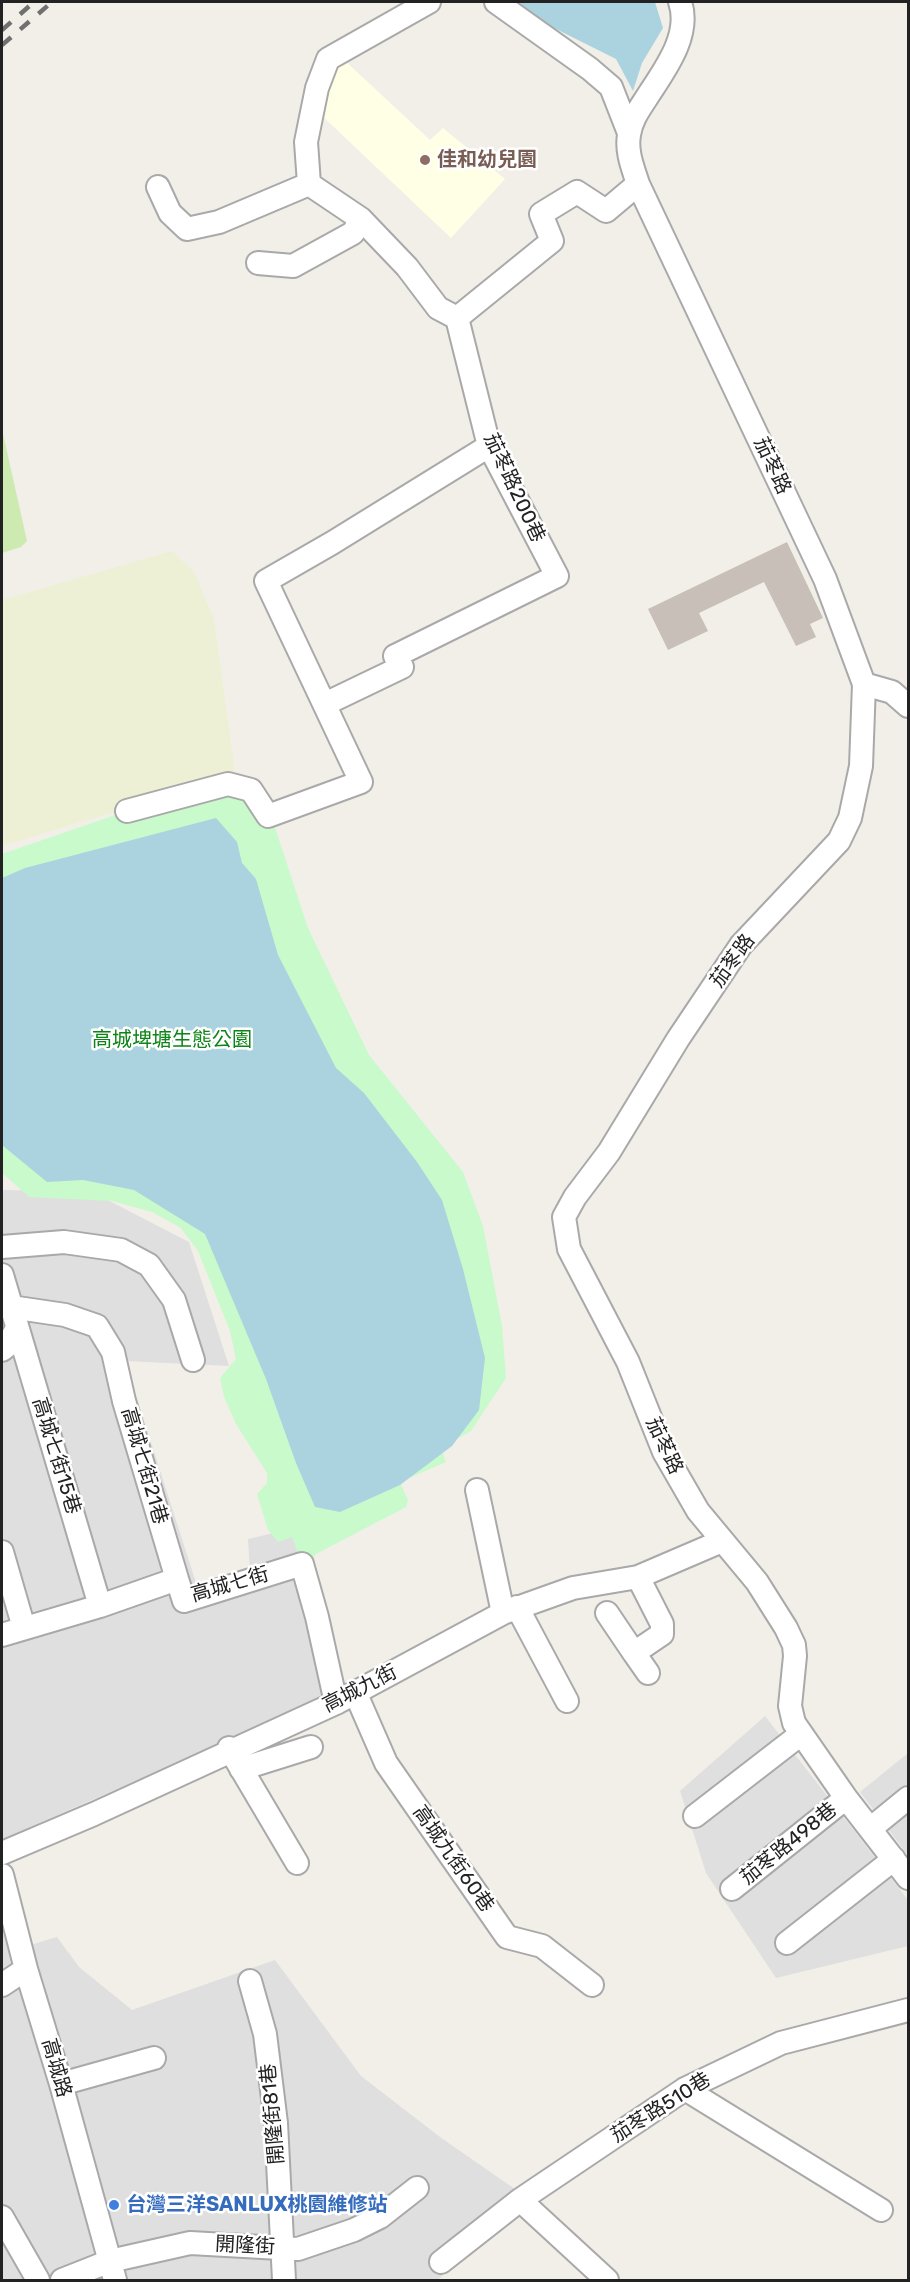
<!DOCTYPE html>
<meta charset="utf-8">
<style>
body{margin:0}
#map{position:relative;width:910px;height:2282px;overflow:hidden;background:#f2efe9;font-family:Rubik,sans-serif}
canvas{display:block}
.frame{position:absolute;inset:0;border:3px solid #222;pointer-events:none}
</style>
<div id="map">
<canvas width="910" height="2282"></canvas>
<div class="frame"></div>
</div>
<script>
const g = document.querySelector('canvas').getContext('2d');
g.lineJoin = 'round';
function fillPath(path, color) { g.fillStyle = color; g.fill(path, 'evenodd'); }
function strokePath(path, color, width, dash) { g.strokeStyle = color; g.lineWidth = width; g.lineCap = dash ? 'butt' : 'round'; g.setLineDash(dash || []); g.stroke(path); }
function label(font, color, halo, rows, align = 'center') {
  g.font = font + ' Rubik,"Noto Sans TC",sans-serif'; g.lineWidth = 5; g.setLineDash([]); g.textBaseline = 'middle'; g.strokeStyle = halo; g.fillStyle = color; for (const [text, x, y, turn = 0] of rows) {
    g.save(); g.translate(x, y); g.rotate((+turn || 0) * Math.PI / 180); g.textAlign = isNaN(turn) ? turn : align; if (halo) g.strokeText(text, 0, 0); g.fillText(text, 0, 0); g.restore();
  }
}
fillPath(new Path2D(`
 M5 1190 92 1192 189 1242 229 1366 125 1361 198 1589 250 1573 248 1539 291 1529 346 1690 2 1839V1191Z
 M765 1716 908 1900V1946L776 1978 706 1873 680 1791Z
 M908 1753V1854H907L860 1792Z
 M2 1908 27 1946 57 1937 79 1967 132 2010 275 1960 361 2076 440 2137 522 2194 438 2280H2Z`), '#e0dfdf');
fillPath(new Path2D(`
 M342 58 430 140 443 128 505 179 451 238 318 112 334 64Z`), '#ffffe5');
fillPath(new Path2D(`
 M172 551 194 572 214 619 237 787 101 816 2 846V600Z`), '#eef0d5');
fillPath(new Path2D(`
 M2 429 27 541 21 547 2 553Z`), '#cdebb0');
fillPath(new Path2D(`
 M210 792 267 803 308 928 369 1055 463 1172 483 1226 502 1326 506 1378 471 1431 441 1448 446 1462 400 1482 408 1500 406 1507 316 1554 310 1563 299 1556 292 1537 278 1542 268 1530 257 1494 267 1483V1473L236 1424 224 1397 220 1378 236 1359 230 1331 198 1251 181 1228 152 1212 112 1201 29 1197 2 1173V854L124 812Z`), '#c8facc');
fillPath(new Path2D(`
 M502 2H655L663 28 642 63 633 91 616 59Z
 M216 818 237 842 242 863 256 879 278 955 336 1068 364 1093 417 1162 442 1200 463 1269 485 1358 479 1410 452 1446 400 1485 340 1512 315 1507 296 1463 266 1379 205 1234 134 1190 83 1180 47 1182 2 1145V878L25 868Z`), '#aad3df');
fillPath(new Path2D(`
 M787 542 823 618 810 624 816 637 796 646 764 582 699 613 708 631 668 650 648 609Z`), '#c7bfb8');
const minor = new Path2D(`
 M429 2 328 59 317 88 306 142 309 184 361 219 407 267 438 308 457 318
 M496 2 590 69 611 87 629 133
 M680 2C691 34 666 68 649 94 641 107 631 119 629 135 626 152 633 168 638 184L825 579 864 684 861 766 850 818 839 841 741 945 678 1039 609 1152 575 1197 564 1217 569 1249 628 1362 664 1452 698 1511 757 1582 786 1628 794 1645 795 1656 790 1706 794 1723 846 1798 908 1878
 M158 187 170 213 187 229 219 222 309 184
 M258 263 293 266 353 233 361 219
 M864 684 892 692 908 706
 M325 704 402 667 395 656 557 576 489 446 457 318 552 241 541 214 577 192 606 211 638 184
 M127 811 228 784 251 790 268 816 361 782 266 581 332 543 489 446
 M2 1247 64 1242 121 1250 149 1265 174 1300 193 1360
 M2 1275 100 1606
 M11 1307 65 1315 97 1326 113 1352 124 1401 177 1579
 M2 1350 7 1346 17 1328
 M477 1490 503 1613
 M2 1552 24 1628
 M517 1607 567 1701
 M607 1613 634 1653 662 1634V1624L638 1577
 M2 1635 100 1606 177 1579 184 1601 302 1564 317 1617 336 1703
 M634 1653 648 1673
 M355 1692 386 1763 507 1937 542 1946 592 1985
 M229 1748 297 1863
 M241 1769 311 1747
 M695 1816 801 1734
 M870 1829 908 1798
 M2 1853 94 1814 336 1703 503 1613 573 1588 638 1577 722 1541
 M2 1875 26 1969 61 2084 115 2280
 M732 1889 846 1798
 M787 1943 894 1859
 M250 1981 265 2034 276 2123 284 2280
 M2 1985 26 1969
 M61 2084 154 2058
 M685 2089 881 2210
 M520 2200 607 2280
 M2 2217 38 2280
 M441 2262 520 2200 685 2089 781 2043 908 2010
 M62 2280 110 2261 190 2243 298 2249 354 2230 380 2217 417 2188`);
strokePath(minor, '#a9a9a9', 26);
strokePath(minor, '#fff', 22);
strokePath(new Path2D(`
 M2 30 34 2
 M2 45 52 2`), '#707070', 4.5, [12, 12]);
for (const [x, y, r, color] of [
 [425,160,6,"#8d6e63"],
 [114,2205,6,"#3f7fe0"]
]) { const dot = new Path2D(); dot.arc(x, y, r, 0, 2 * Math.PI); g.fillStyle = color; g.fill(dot); strokePath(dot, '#fff', 2); }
label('bold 20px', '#785e54', '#fff', [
 ["佳和幼兒園",437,160]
], 'left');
label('20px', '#222', '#fff', [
 ["茄苳路",772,466,65],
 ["茄苳路200巷",514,488,65],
 ["茄苳路",733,961,-54],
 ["茄苳路",664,1446,65],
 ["高城七街15巷",56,1456,73],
 ["高城七街21巷",144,1466,74],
 ["高城七街",230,1585,-16],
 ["高城九街",360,1689,-27],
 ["茄苳路498巷",789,1844,-39],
 ["高城九街60巷",453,1859,55],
 ["高城路",56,2068,74],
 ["茄苳路510巷",661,2108,-32],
 ["開隆街81巷",273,2114,-95],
 ["開隆街",245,2246,3]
]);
label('20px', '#0c8416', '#fff', [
 ["高城埤塘生態公園",172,1040]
]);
label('bold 20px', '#366cbe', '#fff', [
 ["台灣三洋SANLUX桃園維修站",126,2205]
], 'left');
</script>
